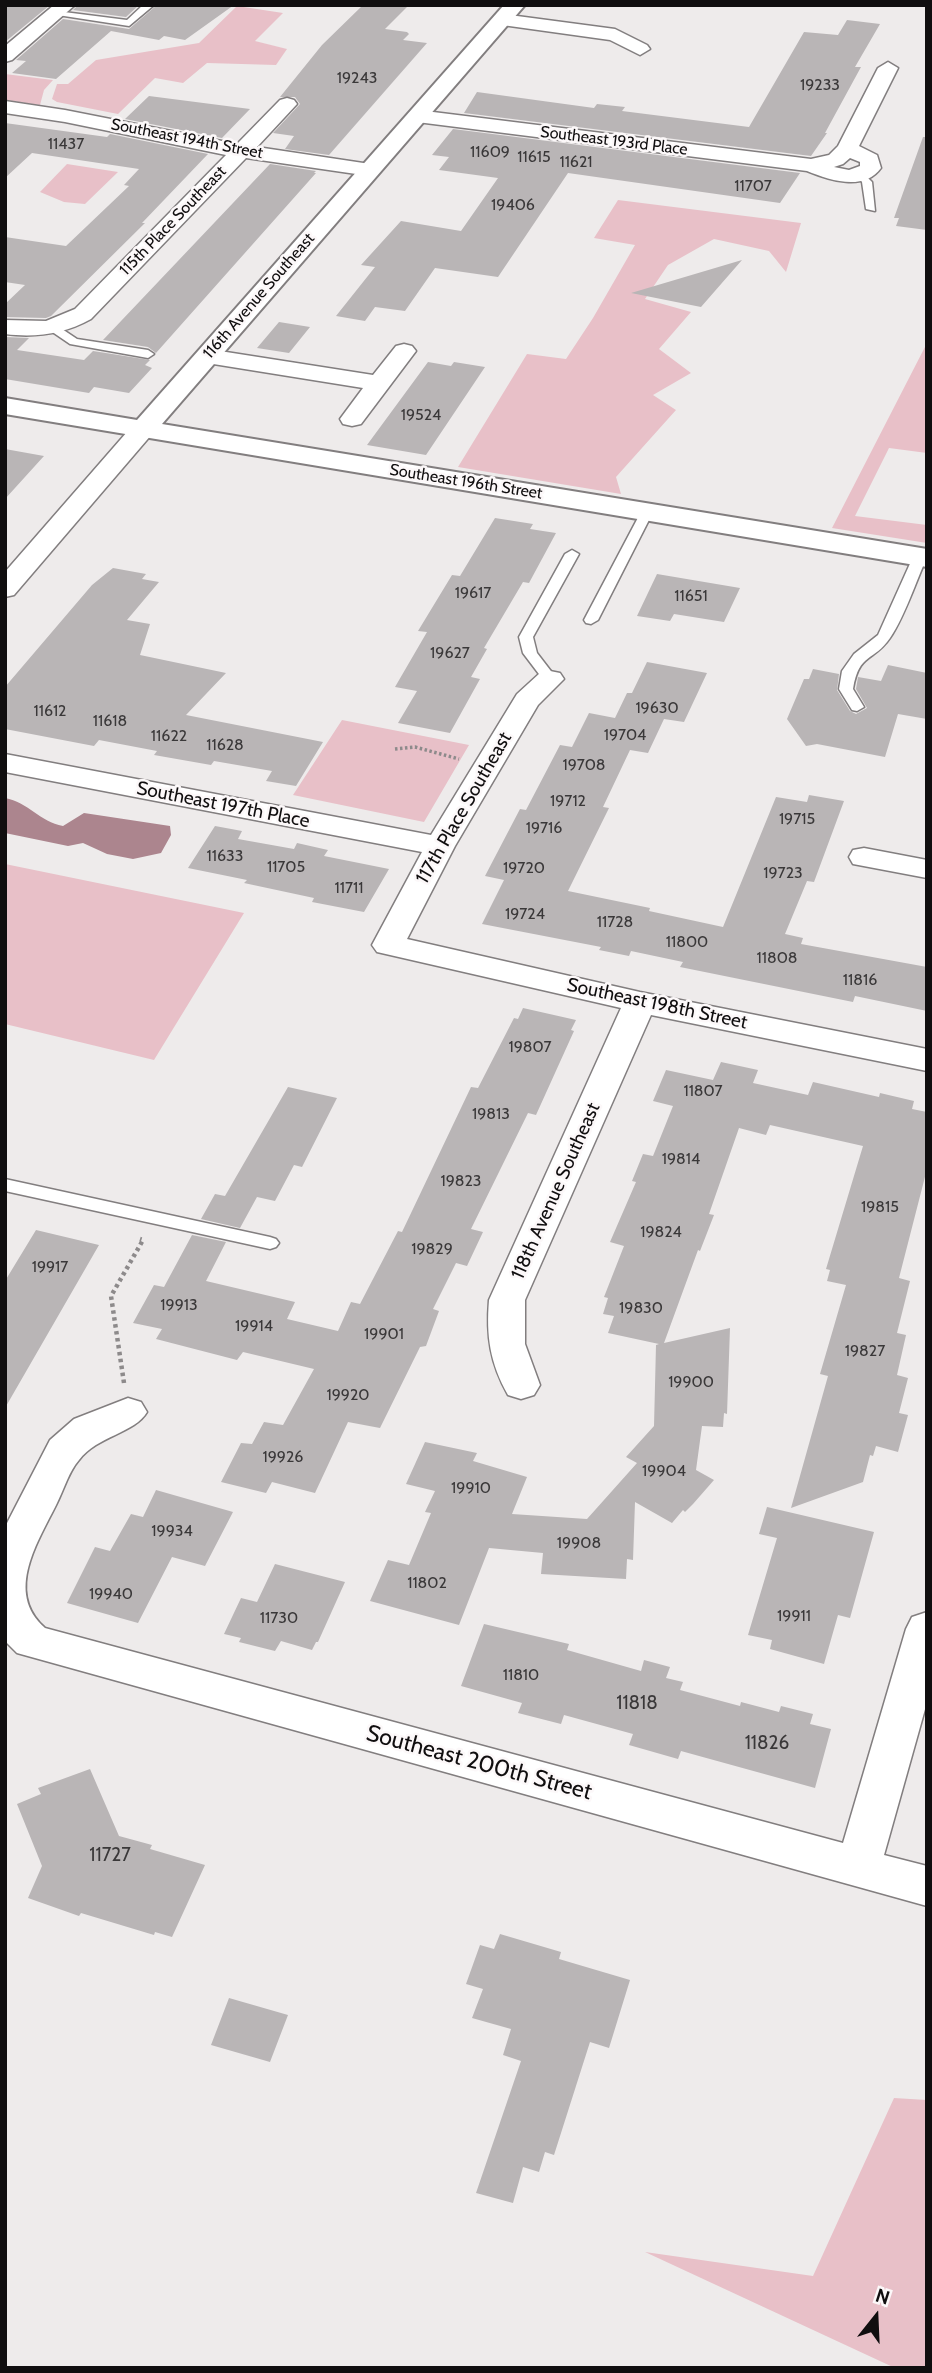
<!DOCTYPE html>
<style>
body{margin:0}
#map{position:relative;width:932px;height:2373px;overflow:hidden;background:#eeebeb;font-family:Cabin,sans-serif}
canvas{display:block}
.frame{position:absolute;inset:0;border:7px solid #100e0f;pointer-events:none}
.north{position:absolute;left:841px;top:2282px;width:70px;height:70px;-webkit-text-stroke:5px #fcf8f9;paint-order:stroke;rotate:18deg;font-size:19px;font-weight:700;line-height:28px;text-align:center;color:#100e0f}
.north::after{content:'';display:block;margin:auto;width:24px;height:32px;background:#100e0f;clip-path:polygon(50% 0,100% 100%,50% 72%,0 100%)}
</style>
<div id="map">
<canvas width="932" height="2373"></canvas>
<div class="frame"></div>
<div class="north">N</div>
</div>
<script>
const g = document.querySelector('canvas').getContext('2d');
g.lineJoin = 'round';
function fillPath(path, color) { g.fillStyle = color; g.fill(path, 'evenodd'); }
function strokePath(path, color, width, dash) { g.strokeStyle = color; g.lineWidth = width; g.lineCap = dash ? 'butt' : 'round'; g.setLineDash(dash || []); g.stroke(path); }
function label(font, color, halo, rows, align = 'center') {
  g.font = font + ' Cabin,sans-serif'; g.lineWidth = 5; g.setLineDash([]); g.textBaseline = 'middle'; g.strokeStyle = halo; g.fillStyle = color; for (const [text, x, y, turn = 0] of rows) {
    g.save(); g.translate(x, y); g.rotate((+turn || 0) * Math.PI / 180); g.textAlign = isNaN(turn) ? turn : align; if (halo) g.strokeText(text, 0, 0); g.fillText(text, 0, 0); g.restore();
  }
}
fillPath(new Path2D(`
 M237 6 283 13 255 41 287 49 276 65 207 63 183 83 155 78 118 114 57 102 52 99 57 84H68L96 60 199 43Z
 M5 74 53 80 44 90 40 105 5 100Z
 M67 164 118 172 85 204 64 202 40 192Z
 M618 200 801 223 786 272 769 251 714 239 668 265 645 299 691 312 659 349 691 373 653 395 676 410 616 477 621 494 458 467 527 354 566 359 593 318 635 245 594 238Z
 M927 343V453L889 448 855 516 927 525V543L832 528Z
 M342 720 469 745 424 822 293 795Z
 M5 864 244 913 154 1060 5 1024Z
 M894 2098 927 2100V2368H895L645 2252 813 2276Z`), '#e8c0c8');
fillPath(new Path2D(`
 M5 798C28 802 40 822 63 826L84 813 170 826 171 835 161 853 133 859 107 854 83 843 68 846 5 833Z`), '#ac858e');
fillPath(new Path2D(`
 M5 5H50L5 42Z
 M78 5H139L126 17 73 10Z
 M157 5H234L185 40 164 36 159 40 111 31 56 79 12 73 26 61 16 60 63 19 129 29Z
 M363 5H409L385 29 407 32 409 34 403 40 427 43 329 155 285 149 294 136 273 133 300 104 295 97H280L322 45Z
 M847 20 880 24 855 67H861L825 133H827L811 156 464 113 477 92 594 108 597 104 625 107 622 111 749 127 804 32 838 35Z
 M149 96 250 109 222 138 125 119Z
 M5 123 107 137 110 134 208 154 142 223H145L51 316 46 318 5 317V304L25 285 5 282V237L66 246 129 186 124 185 139 169 32 153 5 178Z
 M453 129 800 173 780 203 568 173 498 277 435 268 405 311 375 307 365 321 336 316 375 267 361 265 401 221 461 231 498 178 439 170 449 157 432 155Z
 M923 137H927V230L896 226 899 218H894Z
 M270 164 316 171 314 173H316L156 353 148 347 103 340Z
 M742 260 701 307 631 293Z
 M279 322 310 327 289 353 257 348Z
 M5 337 29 338 17 350 84 360 93 351 150 360 145 365 152 368 129 393 94 387 89 393 5 379Z
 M428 362 451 366 454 362 485 367 426 455 367 445Z
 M5 449 44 456 5 499Z
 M495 518 533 524 530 529 556 533 529 583 523 582 484 648 487 649 471 677 480 679 450 733 398 723 417 691 395 687 427 632 418 631 452 575 460 576Z
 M113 568 146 574 142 579 159 582 127 620 150 624 140 655 226 673 186 715 323 742 296 786 266 781 272 771 214 761 211 765 154 755 157 751 99 740 94 746 5 729V687L92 585Z
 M657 574 740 588 724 622 674 614 670 621 637 616Z
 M647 662 707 673 684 722 664 719 648 753 630 750 603 807 609 808 568 891 650 908 649 911 723 927 776 797 807 802 809 795 844 801 814 882 807 881 785 934 803 938 801 944 927 967V1011L855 996 853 1002 680 967 683 962 631 951 629 956 599 950 601 947 482 924 504 880 485 876 520 809 526 810 560 745 572 747 589 713 615 718 627 693H632Z
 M888 665 927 673V719L898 714 885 757 817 744 806 746 787 719 804 679H809L813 669 839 674 837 690 850 711 856 714 867 708 856 689 858 677 881 681Z
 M215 826 242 831 238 839 294 849 297 843 328 850 324 856 389 869 364 912 312 902 314 898 244 883 247 880 188 868Z
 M523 1008 576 1020 571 1030 574 1031 536 1115 528 1113 471 1229 483 1232 467 1266 456 1263 433 1309 439 1311 426 1346 420 1347 380 1428 348 1422 315 1493 272 1482 266 1493 221 1482 241 1443 252 1444 264 1422 283 1425 314 1369 243 1352 237 1360 156 1339 162 1329 133 1323 154 1285 164 1287 192 1235 226 1242 206 1281 295 1302 287 1319 338 1331 351 1302 360 1304 398 1231 402 1232 471 1087 478 1088 514 1018 518 1019Z
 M721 1062 758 1070 753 1083 808 1095 813 1082 879 1097 880 1093 914 1101 912 1109 927 1112V1169L899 1278 910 1281 897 1333 906 1335 897 1375 908 1378 899 1413 908 1415 898 1452 876 1446 873 1456 870 1455 863 1482 791 1508 828 1376 820 1374 846 1285 827 1281 830 1270 826 1269 863 1146 770 1125 766 1135 739 1128 709 1214 714 1215 700 1251 698 1250 664 1343 730 1328 727 1414 724 1413 723 1427 702 1426 696 1470 714 1480 693 1504 685 1512 683 1510 672 1523 635 1502 633 1560 627 1559 626 1579 541 1574 543 1553 489 1548 459 1625 370 1601 388 1560 409 1565 431 1513 425 1512 435 1491 406 1484 425 1442 477 1453 473 1461 527 1477 512 1514 587 1519 637 1463 626 1457 654 1426 656 1345 659 1344 608 1333 614 1316 603 1314 608 1298 604 1297 624 1246 610 1242 636 1182 632 1181 643 1154 653 1156 673 1106 653 1101 666 1070 713 1080Z
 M288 1087 337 1098 302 1167 294 1165 275 1201 257 1197 240 1228 201 1219 215 1194 225 1196Z
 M36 1230 99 1245 5 1408V1281Z
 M156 1490 233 1512 205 1566 172 1557 138 1623 67 1603 95 1547 110 1551 131 1514 143 1517Z
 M767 1507 874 1532 850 1618 838 1615 824 1664 770 1649 772 1640 748 1635 777 1538 759 1534Z
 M275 1564 345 1582 318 1642H316L312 1650 281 1641 275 1651 239 1642 241 1638 224 1634 241 1598 257 1602Z
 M484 1624 569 1644 567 1650 641 1671 644 1660 670 1667 666 1678 683 1682 680 1690 740 1706 741 1702 779 1712 781 1706 813 1714 810 1724 831 1729 815 1788 681 1751 678 1759 629 1745 633 1734 564 1715 561 1724 518 1713 522 1703 461 1686Z
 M90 1769 119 1836 152 1845 150 1849 205 1865 172 1937 155 1932 154 1935 81 1913 79 1916 28 1898 42 1866 17 1804 41 1794 38 1788Z
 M500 1934 561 1952 559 1959 630 1980 609 2048 590 2042 554 2155 545 2152 539 2172 523 2167 513 2203 476 2193 521 2061 503 2055 511 2029 472 2018 483 1989 466 1984 480 1945 494 1949Z
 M229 1998 288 2015 270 2062 211 2045Z`), '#b9b5b6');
const lane = new Path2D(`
 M143 5H154L129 26 51 14 56 11 127 20Z
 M861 171 872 182 875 211 866 209 862 182 856 174Z
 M48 325H56L77 339 148 350 154 354 148 358 70 344 48 329Z
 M647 508 653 512 598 620 591 624 586 623 584 620 641 512Z
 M572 550 579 554 533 637 537 653 557 679 550 683 545 682 523 653 519 637 565 554Z
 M920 553 927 557C916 581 905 616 890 638 874 662 859 652 853 689L864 707 857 711 852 710 839 689 842 671 854 654 878 635 913 557Z
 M5 1179 270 1237 276 1239 279 1243 276 1247 270 1249 5 1191Z`);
const street = new Path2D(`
 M54 5H75L12 60 5 62V46Z
 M502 14 615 29 647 45 650 49 640 55 610 40 495 24 493 20 495 16Z
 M888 62 898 68 859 146 877 155 881 168C864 192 829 180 807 171L417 122 410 120 407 116 410 112 417 110 811 159 829 155 838 146 878 68ZM850 158 860 162V166L849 170 834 167 843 164Z
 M287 98 294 100 297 104 257 147 370 164 377 166 381 170 377 174 370 176 246 158 91 319C64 334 36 338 5 334V320L46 321 75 309 226 155 65 122 5 113V101L65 110 237 144 280 100Z
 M404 344 412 346 416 351 361 424 352 426 343 424 340 419 363 388 207 363 199 361 195 356 199 351 207 349 373 375 396 346Z
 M143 422 152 424 155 429 152 434 14 595 5 597V572L134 424Z
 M550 671 560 673 564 679 538 705 455 846 407 939 640 992 927 1049V1071L651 1015 525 1300V1344L540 1385 534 1395 521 1399 508 1395C490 1363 486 1336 489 1300L621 1008 377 952 372 945 422 852 5 772V754L431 835 517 694 540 673Z
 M864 848 927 860V878L853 864 849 857 853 850Z
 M128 1398 141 1402 147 1412C135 1433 97 1436 79 1460 69 1471 64 1489 57 1503 38 1542 4 1592 45 1628L843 1843 906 1629 912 1617 927 1612V1702L884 1855 927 1866V1906L17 1653 5 1641V1527L50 1440 74 1419Z`);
const secondary = new Path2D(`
 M504 5H525L162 424 927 549V567L5 414V398L137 420Z`);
strokePath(lane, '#827e7f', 3);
strokePath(street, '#827e7f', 3);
strokePath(secondary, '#827e7f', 4);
strokePath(new Path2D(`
 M395 749 415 747 459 759`), '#8d8a8b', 3.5, [2.5, 2.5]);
strokePath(new Path2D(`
 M124 1383 111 1296 143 1240 140 1239`), '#8d8a8b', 4.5, [3.5, 3.5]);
fillPath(lane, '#fff');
fillPath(street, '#fff');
fillPath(secondary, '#fff');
label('16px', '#3a3839', null, [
 ["19243",357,78],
 ["19233",820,85],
 ["11437",66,144],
 ["11609",490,152],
 ["11615",534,157],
 ["11621",576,162],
 ["11707",753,186],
 ["19406",513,205],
 ["19524",421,415],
 ["19617",473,593],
 ["11651",691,596],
 ["19627",450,653],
 ["19630",657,708],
 ["11612",50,711],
 ["11618",110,721],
 ["19704",625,735],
 ["11622",169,736],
 ["11628",225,745],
 ["19708",584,765],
 ["19712",568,801],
 ["19715",797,819],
 ["19716",544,828],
 ["11633",225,856],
 ["11705",286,867],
 ["19720",524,868],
 ["19723",783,873],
 ["11711",349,888],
 ["19724",525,914],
 ["11728",615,922],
 ["11800",687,942],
 ["11808",777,958],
 ["11816",860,980],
 ["19807",530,1047],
 ["11807",703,1091],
 ["19813",491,1114],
 ["19814",681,1159],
 ["19823",461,1181],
 ["19815",880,1207],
 ["19824",661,1232],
 ["19829",432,1249],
 ["19917",50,1267],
 ["19913",179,1305],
 ["19830",641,1308],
 ["19914",254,1326],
 ["19901",384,1334],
 ["19827",865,1351],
 ["19900",691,1382],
 ["19920",348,1395],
 ["19926",283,1457],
 ["19904",664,1471],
 ["19910",471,1488],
 ["19934",172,1531],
 ["19908",579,1543],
 ["11802",427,1583],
 ["19940",111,1594],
 ["19911",794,1616],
 ["11730",279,1618],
 ["11810",521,1675]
]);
label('16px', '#100e0f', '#fcf8f9', [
 ["Southeast 194th Street",187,139,11],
 ["Southeast 193rd Place",614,141,7],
 ["115th Place Southeast",173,221,-46],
 ["116th Avenue Southeast",259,296,-49],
 ["Southeast 196th Street",466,482,9]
]);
label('19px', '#100e0f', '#fcf8f9', [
 ["Southeast 197th Place",223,805,11],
 ["117th Place Southeast",464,808,-60],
 ["Southeast 198th Street",657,1004,12],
 ["118th Avenue Southeast",556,1191,-66]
]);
label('19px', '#3a3839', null, [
 ["11818",637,1703],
 ["11826",767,1743],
 ["11727",110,1855]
]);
label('23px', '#100e0f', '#fcf8f9', [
 ["Southeast 200th Street",479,1763,15]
]);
</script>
